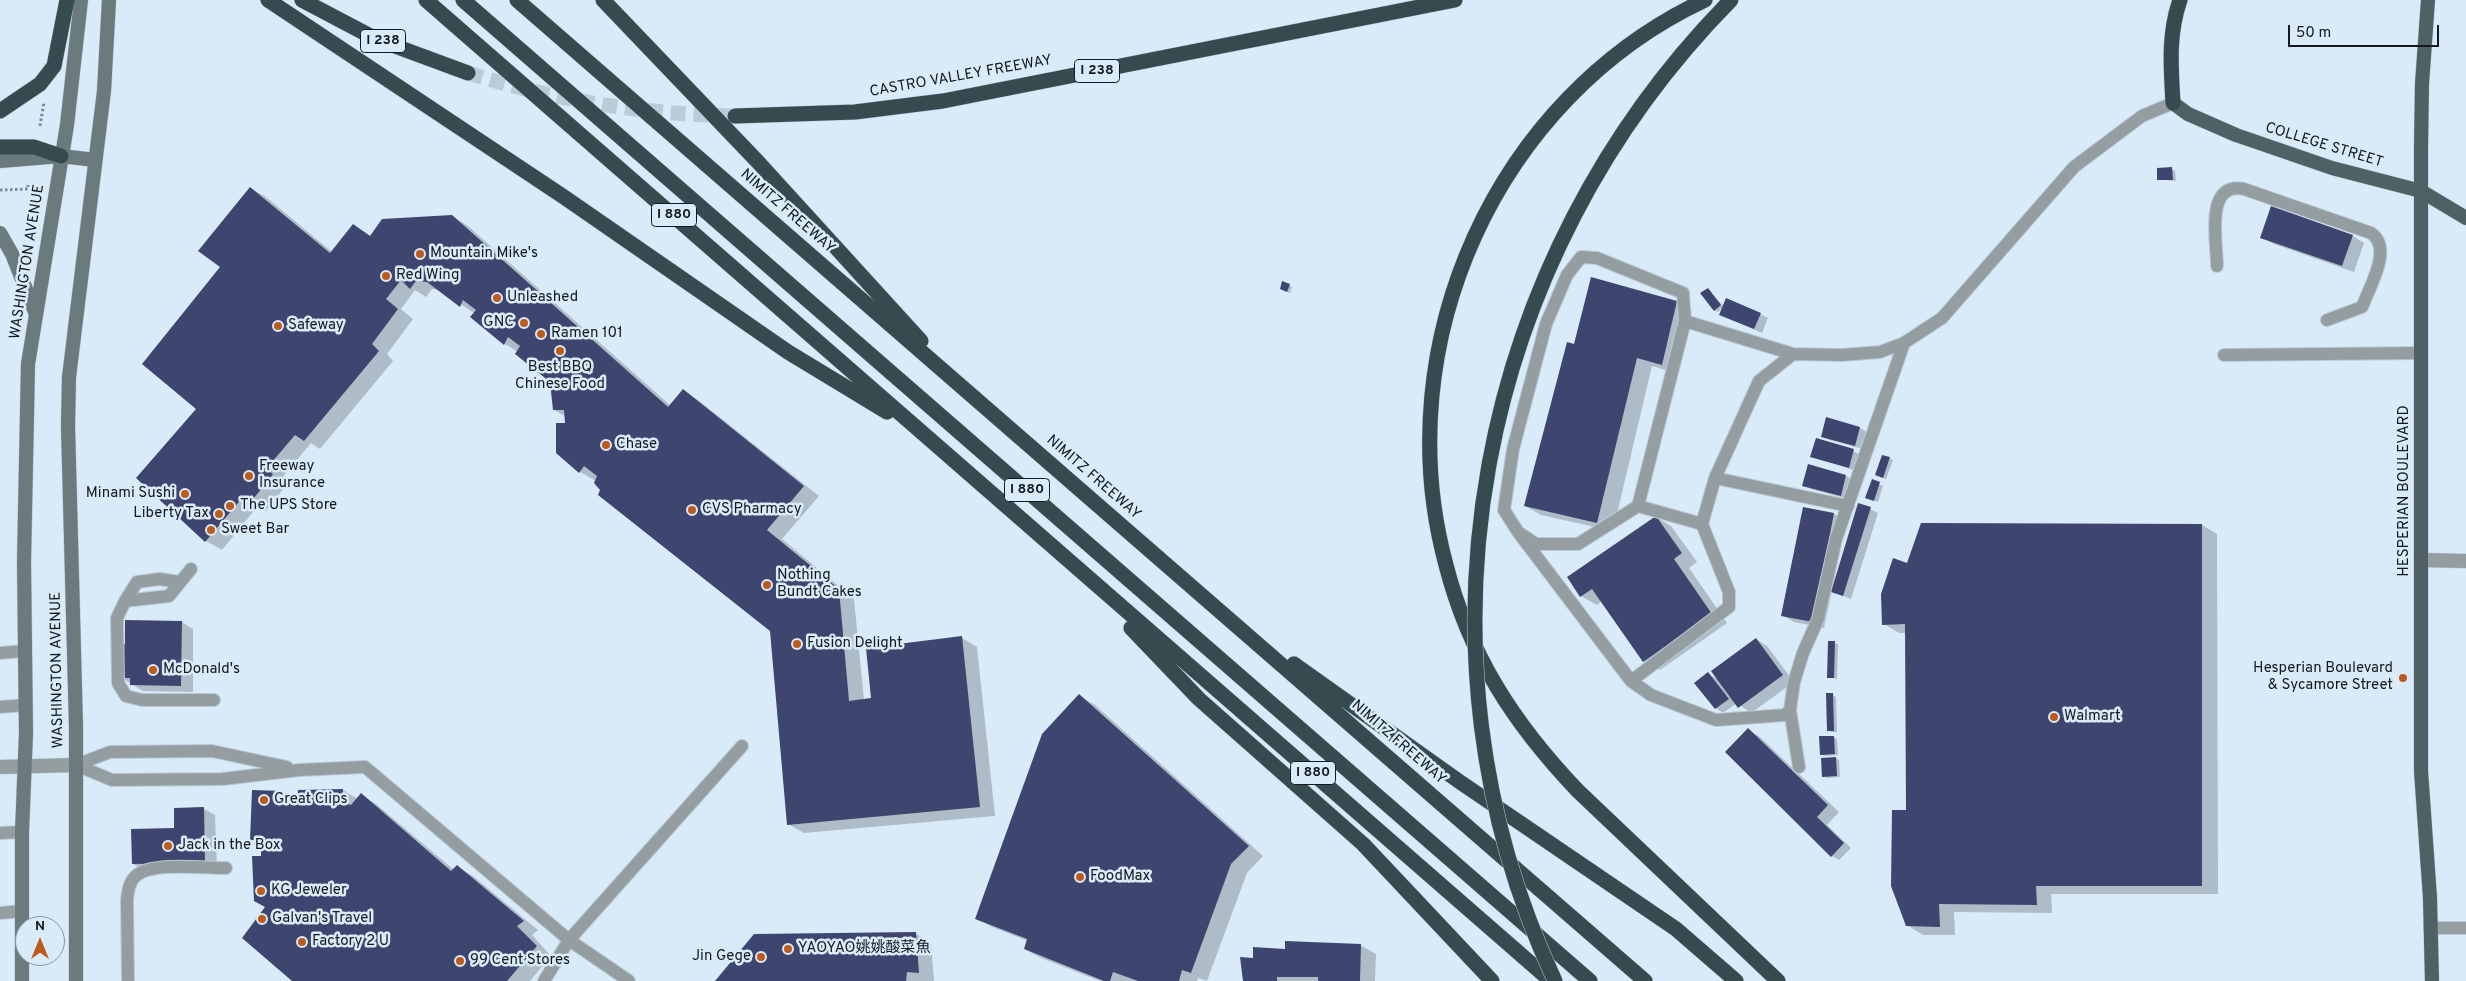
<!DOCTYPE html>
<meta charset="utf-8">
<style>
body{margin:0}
#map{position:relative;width:2466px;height:981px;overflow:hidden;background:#d9ebf9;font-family:Overpass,sans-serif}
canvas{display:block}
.north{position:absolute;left:15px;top:916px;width:50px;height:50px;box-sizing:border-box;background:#d9ebf9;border:1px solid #8a97a1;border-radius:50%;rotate:0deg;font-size:14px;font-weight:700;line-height:20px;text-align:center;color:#13191e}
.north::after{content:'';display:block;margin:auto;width:18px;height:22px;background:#bd5b1c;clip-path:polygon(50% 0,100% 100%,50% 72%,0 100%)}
.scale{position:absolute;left:2288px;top:25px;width:151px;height:22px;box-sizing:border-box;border:2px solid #13191e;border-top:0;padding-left:6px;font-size:15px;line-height:18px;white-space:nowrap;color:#13191e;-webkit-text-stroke:4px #d9ebf9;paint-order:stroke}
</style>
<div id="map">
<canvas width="2466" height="981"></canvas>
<div class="north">N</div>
<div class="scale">50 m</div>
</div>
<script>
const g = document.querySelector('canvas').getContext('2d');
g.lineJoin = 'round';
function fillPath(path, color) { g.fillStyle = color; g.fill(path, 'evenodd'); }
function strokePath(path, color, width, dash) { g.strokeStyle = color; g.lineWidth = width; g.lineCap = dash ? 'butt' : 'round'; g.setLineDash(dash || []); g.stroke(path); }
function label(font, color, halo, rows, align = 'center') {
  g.font = font + ' Overpass,"Noto Sans SC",sans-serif'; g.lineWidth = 5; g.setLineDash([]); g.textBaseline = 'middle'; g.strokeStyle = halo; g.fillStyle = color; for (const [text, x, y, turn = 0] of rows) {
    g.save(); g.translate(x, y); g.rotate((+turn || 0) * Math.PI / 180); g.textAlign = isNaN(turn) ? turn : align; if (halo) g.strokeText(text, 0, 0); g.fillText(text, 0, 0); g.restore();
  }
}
fillPath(new Path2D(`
 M2172 169 2175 171 2176 181 2158 179Z
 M250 188 266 197 332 252 353 225 371 236 452 216 468 226 671 406 683 391 698 400 819 496 782 539 854 599 864 700 872 699 962 638 977 647 995 816 804 833 788 824 771 631 602 490 596 481 580 472 558 453 566 424 565 416 554 410 551 382 518 352 505 344 472 316 474 313 440 290 432 289 426 297 415 290 401 309 413 319 387 354 393 361 320 449 311 443 281 479 287 484 266 511 258 506 222 550 206 541 138 478 198 409 222 267Z
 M2353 236 2364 243 2354 272 2274 244 2262 237Z
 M1592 279 1677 302 1692 311 1677 373 1652 366 1613 531 1541 515 1525 506 1575 345Z
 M1289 285 1292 287 1290 293 1285 291Z
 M1708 289 1724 307 1760 314 1768 318 1762 333 1728 318 1723 307 1718 312 1714 310Z
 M1827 419 1860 428 1867 432 1863 449 1830 440 1822 436Z
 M1853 451 1861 455 1856 471 1812 456Z
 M1883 456 1893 460 1886 479 1876 475Z
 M1809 465 1846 476 1853 480 1848 499 1811 489 1803 485Z
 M1872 481 1883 486 1878 502 1870 499Z
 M1804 509 1834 514 1846 521 1834 581H1835L1870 509 1878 513 1851 599 1832 591 1824 628 1794 622 1782 615Z
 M1656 517 1671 526 1697 562 1689 568 1727 623 1660 670 1644 661 1602 601 1597 605 1581 596Z
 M2202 525 2217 534 2218 894H2051L2052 913 1954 912 1955 935H1923L1907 925 1906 633H1899L1884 624 1908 564Z
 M182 622 193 629V692L143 691 120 677 127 645Z
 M1756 639 1767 646 1794 682 1751 713 1737 703 1723 713 1716 708 1708 674 1720 680Z
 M1830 642 1838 644 1837 679 1828 677Z
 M1832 695 1836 697 1837 732H1831L1828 730Z
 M1079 696 1095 705 1263 856 1247 873 1207 981 1198 978 1197 981H1100L1041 958 1025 949 1028 941 992 927 977 918Z
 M1748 730 1760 737 1839 812 1827 825 1851 848 1839 860 1832 856Z
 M1833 737 1837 739 1838 755 1825 756 1821 754Z
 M1835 758 1839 760 1840 777 1827 778 1823 776Z
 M343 790 358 799 361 795 376 804 454 870 457 867 473 876 538 930 532 935 551 956 530 981H294L267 907 262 846 251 839 284 792 298 801Z
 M204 809 215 815 217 869 144 870 133 864Z
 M916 934 931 943 934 981H717Z
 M1360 945 1376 954 1375 981H1244L1254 959 1286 950Z`), '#0003');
fillPath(new Path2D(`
 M2172 167 2173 180H2157V168Z
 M250 187 330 253 353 224 370 236 382 219 452 215 668 407 683 389 804 486 767 530 839 589 849 701 871 698 866 648 962 636 980 807 787 825 770 631 598 495 600 490 594 483 597 476 584 466 579 473 556 453V423H565L564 410H553L550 382 515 354 520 346 508 337 504 345 470 317 476 310 463 300 460 307 427 282 416 281 410 289 401 280 386 299 398 309 372 344 379 351 304 441 295 435 266 469 273 474 250 503 243 497 205 542 136 478 196 409 142 364 220 267 198 251Z
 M2271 206 2353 235 2342 266 2260 238Z
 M1591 277 1677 301 1662 365 1637 358 1597 523 1524 506 1567 342 1574 344Z
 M1282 281 1290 284 1287 292 1280 289Z
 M1708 288 1721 305 1714 311 1700 293Z
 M1726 298 1761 313 1754 329 1719 315Z
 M1826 417 1860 427 1855 446 1821 437Z
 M1816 438 1854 449 1849 468 1810 457Z
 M1882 455 1890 457 1883 478 1875 475Z
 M1808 464 1846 475 1841 496 1802 486Z
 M1872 479 1880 482 1874 501 1865 498Z
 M1858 503 1871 507 1843 596 1831 592Z
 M1803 507 1834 513 1813 622 1781 616Z
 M1656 516 1682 553 1674 559 1712 614 1643 662 1592 589 1580 597 1567 577Z
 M1921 523 2202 524V886H2036L2037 905 1939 904 1940 927 1906 926 1891 886 1892 810H1906L1905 624 1882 625 1881 594 1893 558 1907 563Z
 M125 620 182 621 181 686 130 685V678H119V644H125Z
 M1756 638 1783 675 1738 708 1711 671Z
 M1828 641H1835L1834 678H1827Z
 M1708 672 1729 699 1715 709 1694 683Z
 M1826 693H1833L1834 731H1827Z
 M1079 694 1249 846 1231 864 1191 973 1182 970 1179 981H1138L1113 972 1110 981H1104L1024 949 1027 939 975 919 1042 734Z
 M1748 728 1828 805 1817 817 1844 843 1831 857 1725 752Z
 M1819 736H1834L1835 754 1820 755Z
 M1836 757 1837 776 1822 777 1821 758Z
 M343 789 342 802 351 805 361 793 451 871 457 865 524 921 517 926 537 946 507 981H292L242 938 265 907 254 901 252 856H261V840H250L252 790 284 791 283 800 297 801 298 790Z
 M204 807 205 863 132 864 131 829 174 828V808Z
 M916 932 919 973 907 972 906 981H715L754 934Z
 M1285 941 1361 944 1360 981H1318V977H1277V981H1243L1240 957 1253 958V947L1285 949Z`), '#3e456e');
strokePath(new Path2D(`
 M468 73C558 101 642 114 735 116`), '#bbccd8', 15, [15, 8]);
const service = new Path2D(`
 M2217 266C2217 242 2204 181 2244 189L2371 233C2393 248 2370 286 2362 307L2327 320
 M1793 354 1759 381 1715 478 1702 524 1638 506 1685 321 1793 354 1842 355 1880 352 1904 343 1942 318 2074 167 2142 116 2173 103
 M2224 355 2420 353
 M1715 478 1848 506
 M1638 506 1578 544H1536L1518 532 1504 510 1513 449 1546 324 1567 275 1581 257 1597 258 1683 293 1685 321
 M1518 532 1631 681 1651 695 1716 720 1785 715 1790 710 1794 682 1803 653 1818 619 1836 539 1904 343
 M191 569 169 596 125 601 117 618 118 683 126 696 142 700H214
 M125 601 137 582 160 579 179 582
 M0 653 24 651
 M1631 681 1729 607V592L1702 524
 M0 707 25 705
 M1790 710 1799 767
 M76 765 112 780 223 779 299 770 365 767 569 940 629 981
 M76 765 110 752 212 751 287 767
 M0 833 22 832
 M0 913 22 911
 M2430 928H2466
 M128 981 127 900C128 891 129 881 137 875 153 862 204 868 226 868
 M544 981 569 940 742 746`);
const minor = new Path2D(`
 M2421 560 2466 561
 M0 767 76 765`);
const secondary = new Path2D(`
 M0 161 61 156 95 160
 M0 233 12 254 35 312
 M22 981V832L26 733 24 562 28 364 67 125 81 0
 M76 981V727L68 426 69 377 104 91 109 0`);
const primary = new Path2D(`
 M2428 0 2422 84 2421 147V771L2430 898 2432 981
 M2173 103 2188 114 2236 135 2332 168 2421 191 2466 218`);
const motorway = new Path2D(`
 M268 0 564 197 788 352 887 412
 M302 0 376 39 468 73
 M426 0 1551 981
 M463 0 1590 981
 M517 0 1645 981
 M603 0 758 162 921 341
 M1705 0C1496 98 1386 344 1446 565 1469 655 1514 724 1578 791L1778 981
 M2173 103C2171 68 2168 34 2180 0
 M0 111 40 84 54 66 67 0
 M735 116 855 112 943 101 1455 0
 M0 147H34L61 156
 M1131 628 1199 699 1363 844 1492 981
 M1294 664 1460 782 1676 929 1736 981`);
strokePath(service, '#b9c9d6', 14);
strokePath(minor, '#b9c9d6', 15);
strokePath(secondary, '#b9c9d6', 15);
strokePath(primary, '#b9c9d6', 15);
strokePath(motorway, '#b9c9d6', 16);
strokePath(new Path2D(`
 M40 126 44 102
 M0 190 28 189V185`), '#7e8b95', 3, [2.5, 2.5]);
strokePath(service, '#949ea0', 12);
strokePath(minor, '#949ea0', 14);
strokePath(secondary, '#6b7a7d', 14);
strokePath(primary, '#4f6164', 14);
strokePath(motorway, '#364b4f', 15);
const motorwayBridge = new Path2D(`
 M1555 981C1400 651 1476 258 1731 0`);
strokePath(motorwayBridge, '#b9c9d6', 16, []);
strokePath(motorwayBridge, '#364b4f', 15);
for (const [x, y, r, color] of [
 [420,254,5,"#bd5b1c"],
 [386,276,5,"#bd5b1c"],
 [497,298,5,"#bd5b1c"],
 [524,323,5,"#bd5b1c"],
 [278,326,5,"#bd5b1c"],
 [541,334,5,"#bd5b1c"],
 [560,351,5,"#bd5b1c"],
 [606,445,5,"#bd5b1c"],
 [249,476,5,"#bd5b1c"],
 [185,494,5,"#bd5b1c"],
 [230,506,5,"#bd5b1c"],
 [692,510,5,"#bd5b1c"],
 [219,514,5,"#bd5b1c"],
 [211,530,5,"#bd5b1c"],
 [767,585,5,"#bd5b1c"],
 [797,644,5,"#bd5b1c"],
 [153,670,5,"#bd5b1c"],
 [2403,678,5,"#bd5b1c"],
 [2054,717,5,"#bd5b1c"],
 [264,800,5,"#bd5b1c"],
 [168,846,5,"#bd5b1c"],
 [1080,877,5,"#bd5b1c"],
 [261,891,5,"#bd5b1c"],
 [262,919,5,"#bd5b1c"],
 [302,942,5,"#bd5b1c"],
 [788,949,5,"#bd5b1c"],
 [761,957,5,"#bd5b1c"],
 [460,961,5,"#bd5b1c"]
]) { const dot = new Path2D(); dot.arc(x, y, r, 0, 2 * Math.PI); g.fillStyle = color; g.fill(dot); strokePath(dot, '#d9ebf9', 2); }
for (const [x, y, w] of [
 [383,41,45],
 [1097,71,45],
 [674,215,45],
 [1027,490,45],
 [1313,773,45]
]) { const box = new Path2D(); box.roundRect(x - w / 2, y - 11.5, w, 23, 4); g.fillStyle = '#d9ebf9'; g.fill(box); strokePath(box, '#13191e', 1); }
label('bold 14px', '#13191e', null, [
 ["I 238",383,41],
 ["I 238",1097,71],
 ["I 880",674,215],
 ["I 880",1027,490],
 ["I 880",1313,773]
]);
label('15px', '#13191e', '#d9ebf9', [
 ["CASTRO VALLEY FREEWAY",961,77,-10],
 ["COLLEGE STREET",2324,146,17],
 ["NIMITZ FREEWAY",787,212,41],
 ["WASHINGTON AVENUE",28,262,-81],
 ["NIMITZ FREEWAY",1093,478,41],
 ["HESPERIAN BOULEVARD",2405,491,-90],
 ["WASHINGTON AVENUE",58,670,-91],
 ["NIMITZ FREEWAY",1398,743,41]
]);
label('15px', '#13191e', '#d9ebf9', [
 ["Mountain Mike's",430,254],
 ["Red Wing",396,276],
 ["Unleashed",507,298],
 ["GNC",514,323,"right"],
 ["Safeway",288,326],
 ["Ramen 101",551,334],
 ["Best BBQ",560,368,"center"],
 ["Chinese Food",560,385,"center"],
 ["Chase",616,445],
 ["Freeway",259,467],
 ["Insurance",259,484],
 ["Minami Sushi",175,494,"right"],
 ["The UPS Store",240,506],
 ["CVS Pharmacy",702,510],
 ["Liberty Tax",209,514,"right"],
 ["Sweet Bar",221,530],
 ["Nothing",777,576],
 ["Bundt Cakes",777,593],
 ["Fusion Delight",807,644],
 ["Hesperian Boulevard",2393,669,"right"],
 ["& Sycamore Street",2393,686,"right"],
 ["McDonald's",163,670],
 ["Walmart",2064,717],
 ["Great Clips",274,800],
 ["Jack in the Box",178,846],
 ["FoodMax",1090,877],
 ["KG Jeweler",271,891],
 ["Galvan's Travel",272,919],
 ["Factory 2 U",312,942],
 ["YAOYAO姚姚酸菜魚",798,949],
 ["Jin Gege",751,957,"right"],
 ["99 Cent Stores",470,961]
], 'left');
</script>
